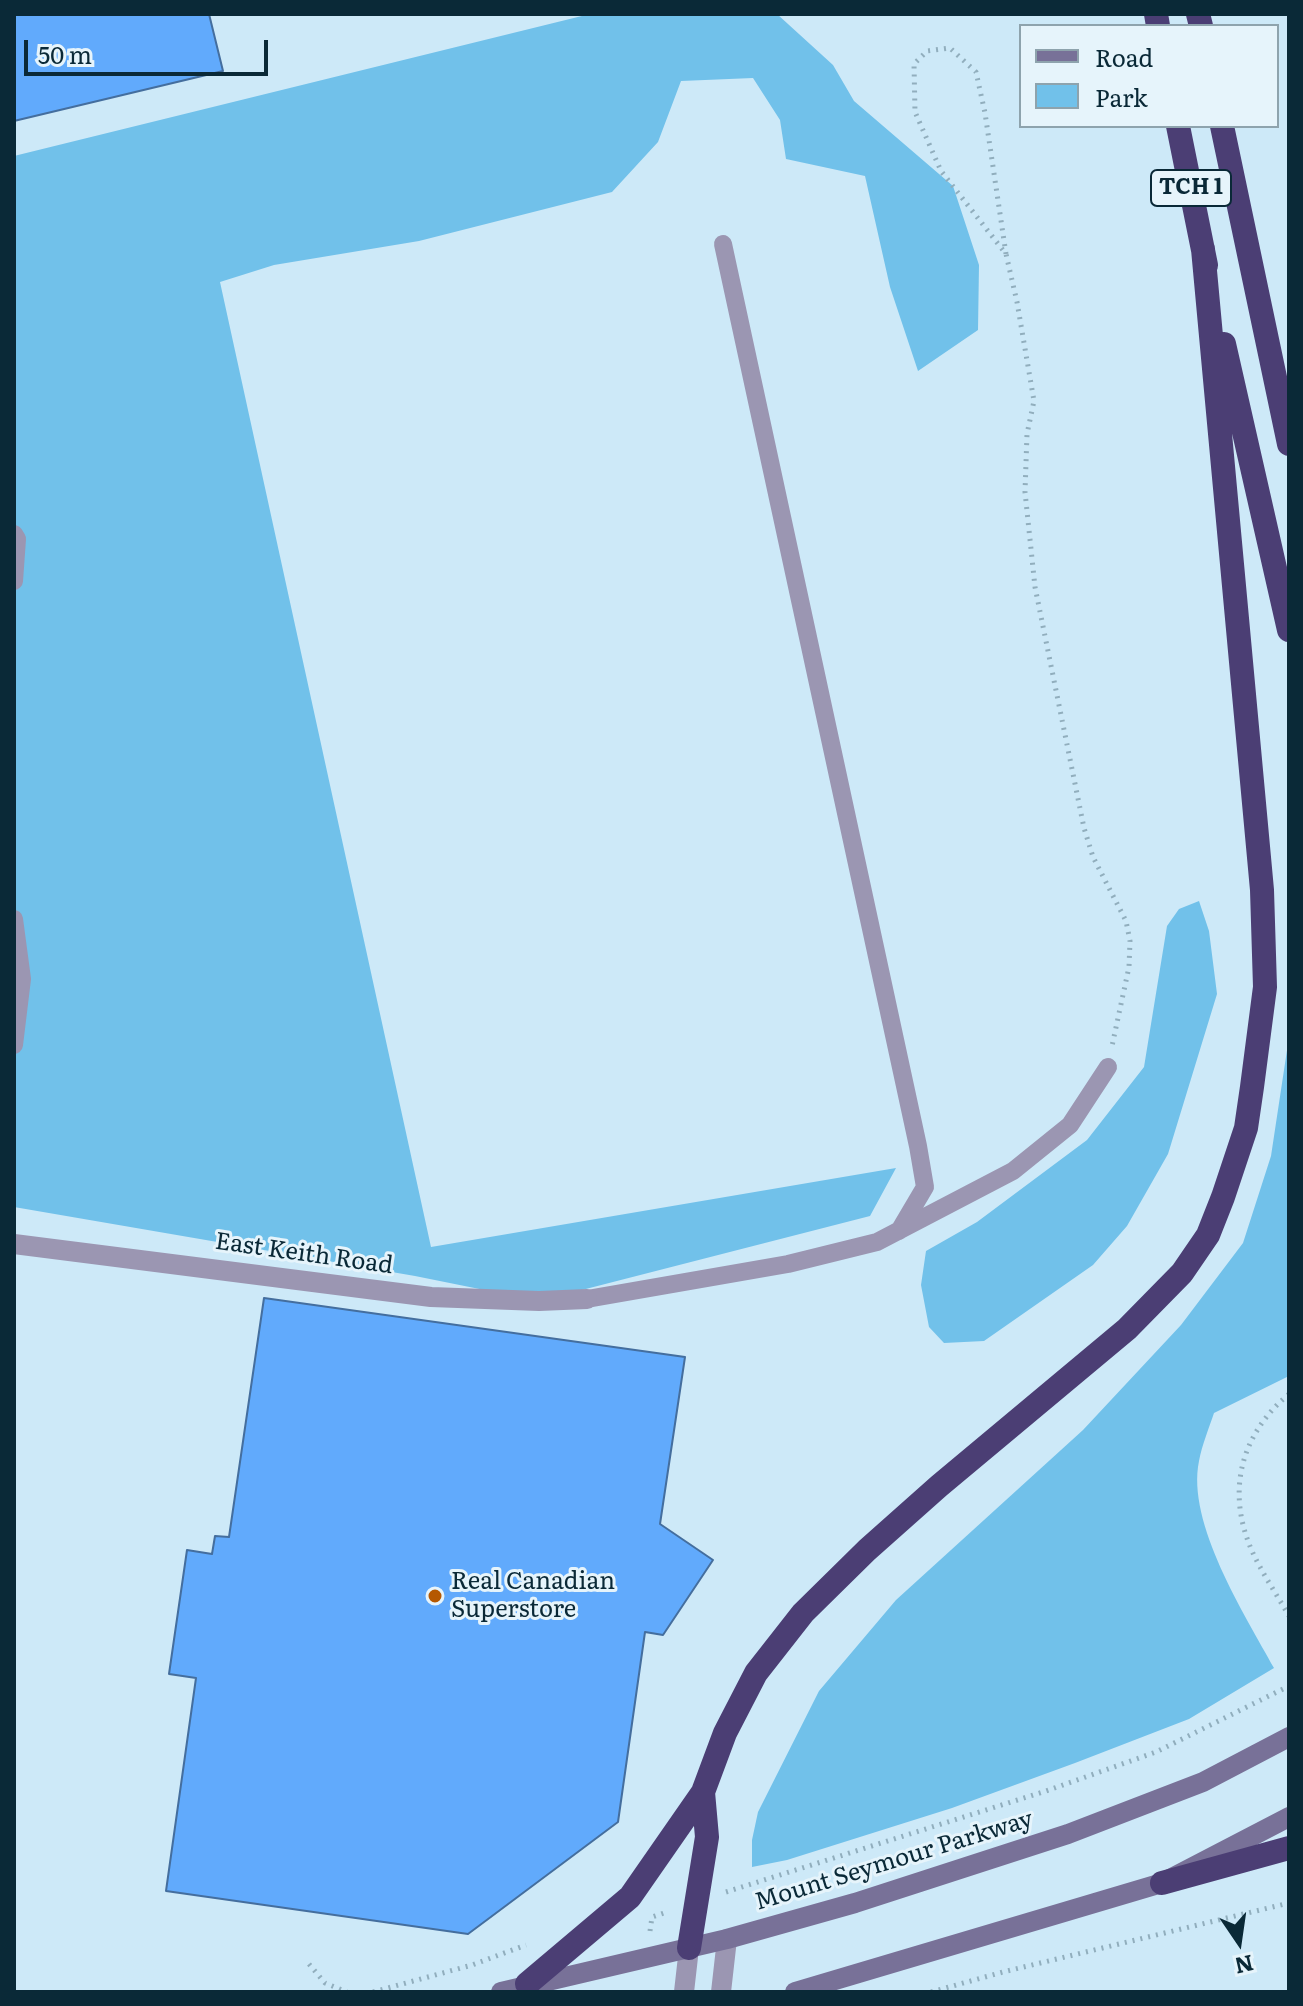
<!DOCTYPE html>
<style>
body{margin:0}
#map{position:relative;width:1303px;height:2006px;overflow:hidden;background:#cde9f8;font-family:Literata,serif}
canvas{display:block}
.frame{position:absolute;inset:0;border:16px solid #0a2937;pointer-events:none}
.legend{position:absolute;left:1019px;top:24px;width:260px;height:104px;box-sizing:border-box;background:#e6f4fb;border:2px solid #8ea3ad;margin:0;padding:10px 14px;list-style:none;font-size:24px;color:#0a2937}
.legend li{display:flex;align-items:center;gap:16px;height:40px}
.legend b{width:40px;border:2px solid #8ea3ad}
.north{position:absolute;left:1199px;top:1902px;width:80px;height:80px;-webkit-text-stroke:6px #e6f4fb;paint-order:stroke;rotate:167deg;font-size:22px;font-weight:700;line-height:32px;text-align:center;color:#0a2937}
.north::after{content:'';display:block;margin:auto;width:28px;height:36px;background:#0a2937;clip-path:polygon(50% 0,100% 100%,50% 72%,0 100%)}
.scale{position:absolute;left:24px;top:40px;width:244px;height:36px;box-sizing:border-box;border:4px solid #0a2937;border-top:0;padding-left:10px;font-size:24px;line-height:28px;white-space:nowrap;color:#0a2937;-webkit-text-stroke:6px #e6f4fb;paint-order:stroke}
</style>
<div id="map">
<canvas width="1303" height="2006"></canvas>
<div class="frame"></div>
<ul class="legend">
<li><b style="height:10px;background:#787198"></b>Road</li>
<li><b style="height:22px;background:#71c1ea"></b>Park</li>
</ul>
<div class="north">N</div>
<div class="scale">50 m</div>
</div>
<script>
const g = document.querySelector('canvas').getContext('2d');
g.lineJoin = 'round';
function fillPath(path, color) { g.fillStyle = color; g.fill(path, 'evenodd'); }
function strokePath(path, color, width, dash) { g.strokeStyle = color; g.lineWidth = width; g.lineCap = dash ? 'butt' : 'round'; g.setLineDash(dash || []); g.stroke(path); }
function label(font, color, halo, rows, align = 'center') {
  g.font = font + ' Literata,serif'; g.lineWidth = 6; g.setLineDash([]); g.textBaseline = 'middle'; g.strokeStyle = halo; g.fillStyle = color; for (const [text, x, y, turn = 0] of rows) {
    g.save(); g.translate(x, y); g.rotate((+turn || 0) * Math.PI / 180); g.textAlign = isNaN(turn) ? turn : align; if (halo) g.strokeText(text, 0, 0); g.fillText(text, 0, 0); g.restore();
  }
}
fillPath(new Path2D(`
 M590 14H777L833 65 854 101 953 186 979 265 978 330 918 371 890 287 865 176 786 159 780 120 753 78 681 81 658 142 612 192 419 241 274 265 220 282 431 1247 896 1168 870 1216 539 1301 415 1276 14 1207V156Z
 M1199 901 1209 931 1217 994 1168 1154 1127 1226 1093 1265 984 1341 944 1343 929 1327 921 1285 926 1251 977 1222 1087 1140 1144 1067 1167 926 1179 909Z
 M1289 1037V1376L1214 1413C1209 1428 1202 1445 1199 1461 1186 1523 1245 1615 1274 1668L1189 1719 1075 1763 952 1808 787 1860 752 1867V1840L758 1812 819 1691 896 1600 1083 1430 1181 1325 1243 1243 1271 1156Z`), '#71c1ea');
const building = new Path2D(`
 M14 14H209L223 71 14 121Z
 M264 1298 685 1357 660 1524 713 1560 663 1635 645 1632 618 1822 468 1934 166 1891 196 1678 169 1674 187 1550 212 1554 215 1536 229 1537Z`);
fillPath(building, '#61aafc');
strokePath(building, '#446e9e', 2);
strokePath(new Path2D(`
 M1006 254 985 113 976 72 950 48 927 51 914 64 915 112 941 171 1006 254 1017 302 1034 401 1027 434 1025 492 1035 587 1084 828 1093 857 1126 921 1130 941 1129 967 1112 1046
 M1289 1394C1240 1435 1226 1492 1252 1551 1262 1573 1277 1595 1289 1616
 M726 1892 1046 1791 1156 1752 1289 1686
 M650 1931 652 1917 667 1912
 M309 1964 325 1983 347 1992
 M373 1992 472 1965 526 1945
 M931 1992 1003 1972 1289 1903`), '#91aebd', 5, [2, 6]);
strokePath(new Path2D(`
 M723 244 918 1146 925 1187 899 1231
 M14 534 17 539 14 581
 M14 919 22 979 14 1045
 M587 1299 788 1264 877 1242 1013 1171 1070 1125 1108 1067`), '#9b96b2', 18);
strokePath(new Path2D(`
 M14 1244 431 1297 539 1301 587 1299`), '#9b96b2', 20);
strokePath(new Path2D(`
 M684 1992 689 1948
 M721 1992 727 1939`), '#9b96b2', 20);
strokePath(new Path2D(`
 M501 1992 727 1939 855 1903 1068 1834 1203 1782 1289 1737
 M795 1992 1162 1883 1289 1817`), '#787198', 20);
strokePath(new Path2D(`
 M1156 14 1158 26
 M1198 14 1201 26
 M1178 126 1206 265
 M1222 126 1289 444
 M1224 344 1289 630
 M1162 1883 1289 1848
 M689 1948 707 1837 703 1792
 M527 1984 630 1897 703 1792 725 1733 756 1673 803 1613 867 1550 939 1486 1127 1329 1182 1273 1208 1235 1223 1197 1246 1128 1252 1087 1265 987 1262 890 1203 249`), '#4b3e74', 24);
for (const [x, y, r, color] of [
 [435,1596,8,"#b55801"]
]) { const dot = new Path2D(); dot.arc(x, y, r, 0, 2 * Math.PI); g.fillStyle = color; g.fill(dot); strokePath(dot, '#e6f4fb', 3); }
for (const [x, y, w] of [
 [1191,188,80]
]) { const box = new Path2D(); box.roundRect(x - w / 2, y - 18, w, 36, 6); g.fillStyle = '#e6f4fb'; g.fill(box); strokePath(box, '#0a2937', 2); }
label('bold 22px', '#0a2937', null, [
 ["TCH 1",1191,188]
]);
label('24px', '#0a2937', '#e6f4fb', [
 ["East Keith Road",304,1254,8],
 ["Mount Seymour Parkway",894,1861,-17]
]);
label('24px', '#0a2937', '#e6f4fb', [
 ["Real Canadian",451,1582],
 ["Superstore",451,1610]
], 'left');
</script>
